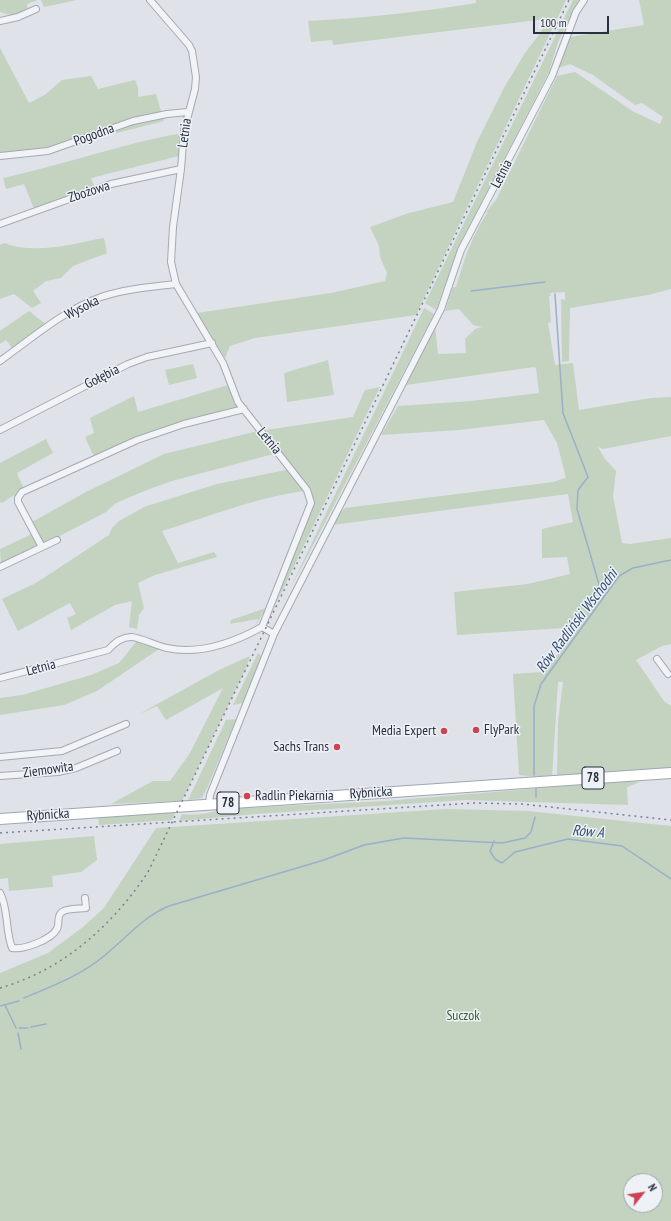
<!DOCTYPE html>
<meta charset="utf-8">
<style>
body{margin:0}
#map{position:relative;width:671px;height:1221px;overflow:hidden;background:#dfe2e8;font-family:"PT Sans Narrow",sans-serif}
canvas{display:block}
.north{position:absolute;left:623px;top:1173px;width:40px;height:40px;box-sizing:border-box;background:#eef1f6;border:1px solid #9fa4ad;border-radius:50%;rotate:60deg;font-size:11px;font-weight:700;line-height:16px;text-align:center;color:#28303f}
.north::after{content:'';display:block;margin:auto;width:14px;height:18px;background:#ce4354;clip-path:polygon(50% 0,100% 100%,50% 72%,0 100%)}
.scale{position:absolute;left:533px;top:16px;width:76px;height:18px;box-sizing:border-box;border:2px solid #28303f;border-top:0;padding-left:5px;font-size:12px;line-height:14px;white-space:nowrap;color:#28303f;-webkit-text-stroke:3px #eef1f6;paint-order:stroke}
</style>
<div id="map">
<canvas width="671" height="1221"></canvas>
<div class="north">N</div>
<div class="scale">100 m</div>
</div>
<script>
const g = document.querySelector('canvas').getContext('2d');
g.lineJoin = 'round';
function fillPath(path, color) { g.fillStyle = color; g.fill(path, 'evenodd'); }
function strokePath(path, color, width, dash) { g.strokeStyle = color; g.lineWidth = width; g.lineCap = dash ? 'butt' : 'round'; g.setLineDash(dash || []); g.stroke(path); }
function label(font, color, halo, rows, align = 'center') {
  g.font = font + ' "PT Sans Narrow",sans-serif'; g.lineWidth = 3; g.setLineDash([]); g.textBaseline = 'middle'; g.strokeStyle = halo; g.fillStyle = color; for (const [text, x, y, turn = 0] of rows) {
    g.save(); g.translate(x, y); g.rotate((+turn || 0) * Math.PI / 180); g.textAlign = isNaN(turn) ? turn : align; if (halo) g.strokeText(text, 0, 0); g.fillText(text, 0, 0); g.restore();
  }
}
fillPath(new Path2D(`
 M0 0H38L27 4 28 10 14 16 0 12Z
 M41 0H77L44 7Z
 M476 0H566L416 315 255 338 230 346 225 358 197 313 331 293 385 281 387 273 380 257 379 246 370 227 409 213 453 202 477 142 505 86 525 53 541 32 546 19 333 45 332 40 311 42 308 21C365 18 421 12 476 3Z
 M573 0H579L558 42 549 72 459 246 436 310 425 303Z
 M639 0H671V289L648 295 570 308 569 361 562 362 561 299 565 300V292L550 293 551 296H549L551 322 548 323 555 365 573 363 579 410 651 398 671 397V436L603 449 598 447 605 459 616 471 613 496 622 543 630 544 671 538V644L662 646 636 660 664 701 671 706V769L557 777 558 722 563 682H558L552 778 519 775 513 674 543 672 562 649 563 628 457 635 454 592 528 584 570 574 567 557 542 558V529L573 522 568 494 332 525 337 516 345 508 553 482 566 478 557 443 544 420 459 430 381 435 398 406 471 401 539 393 536 368 534 367 406 385 435 326 438 354 466 353 465 339 475 329 482 327 473 325 459 309 445 311 453 287H456C464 260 472 235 488 212L485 213 496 200 557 76 575 72 634 112 660 124 663 117 642 103 635 105 593 75 570 64 558 68 570 37 644 25Z
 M0 48 29 103 46 94 62 80 91 76 98 89 135 80 138 87V97L156 94 164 121 105 136 103 131 49 149 0 154Z
 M182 133 179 156 91 178 95 188 35 211 24 184 6 189 3 178C63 165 121 144 182 133Z
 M104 238 107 253 73 266 61 278 46 281 33 291 41 303 32 308 14 294 0 299V245L4 243C35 255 72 244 104 238Z
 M424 308 434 314 288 593Z
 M29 311 47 325 13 349 6 340 0 344V331Z
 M328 360 334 395 287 402 284 373Z
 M193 364 197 378 169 385 165 370Z
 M228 385 239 408 94 457 85 437 94 433 90 418 134 396 138 412Z
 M380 387 371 405 277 602 296 547 313 505 312 494 266 430 353 417 365 390Z
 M258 431 277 453 172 481 147 490 116 503 106 512 42 545 32 522 86 492 164 454Z
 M46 439 53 453 17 473 24 489 16 499 14 495 2 503 0 502V463Z
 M286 470H289L303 491C254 498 208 517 162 531L178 563 214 552 217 557 155 575 138 583 144 608 139 615 137 629 129 627 132 601 115 605 71 630 67 618 76 614 70 603 18 631 2 599 36 583 109 535 112 528 119 521 144 507 217 484Z
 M32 534 38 543 37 547 1 565 0 549Z
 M266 608 255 626 258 619 230 624 231 620Z
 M137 641 159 649 97 691 64 705 0 715V698L22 695 91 675 119 663Z
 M258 653 262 657 243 703 233 705Z
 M250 656 246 668 182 801 111 804 153 781H170L190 753 223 688 166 720 157 706 139 714 221 669Z
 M236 719 208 786 202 798 188 800 226 720Z
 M626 781 640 782 627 787 628 805 465 800 255 814 179 821 182 814C196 816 210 813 224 809L386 801Z
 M447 809 528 811 671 826V1221H0V973L48 953 83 927 104 908 156 828ZM631 1181H655V1205H631Z
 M176 811 172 820 99 825 98 816Z
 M94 836 97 860 81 872 52 876 53 887 9 891 8 878 0 879V844Z`), '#c4d2c0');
strokePath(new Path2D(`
 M471 291 545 282
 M555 294 563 413 588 477 578 490 577 509 603 598
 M534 775V706L541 684 619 576 633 568 671 560
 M536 788V797
 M494 841 490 851 495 859 502 863 515 852 568 839 622 846 671 879
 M24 998C52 986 80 976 104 956 125 939 144 916 169 906L324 860 364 845 404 838 502 843 525 838 531 832 535 817
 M5 1005 16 1028
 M0 1006 19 1001
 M31 1027 46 1024
 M19 1028H28
 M18 1033 21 1049`), '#9aafc8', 1.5);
const minor = new Path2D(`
 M0 21 18 17 36 9
 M0 156 48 151 133 121 167 114 187 112
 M0 224 111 184 181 169
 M0 361C31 339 64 310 101 297 125 289 151 287 176 284
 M0 430 128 364 147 357 212 343
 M42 547 18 502V498L22 492 137 440 184 424 244 409
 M0 567 57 540
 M262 627 274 634
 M657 659 668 674
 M0 678 108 650C114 643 121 637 131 637 139 637 157 646 167 648 199 655 233 643 262 627L311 503 307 490 238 402 223 363 176 284 171 262 173 227 181 169 184 131 195 89 196 77 192 51 189 45 150 0
 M0 757 62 751 126 724
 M0 776 58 772 76 768 117 751
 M209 804 210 795 274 634 441 309 461 250 552 76 576 12 584 0
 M0 893C9 910 5 930 12 948 23 950 51 940 57 929 60 924 56 916 62 912 67 908 80 909 86 908L85 898`);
const primary = new Path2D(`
 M0 819 671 773`);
strokePath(minor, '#a4a9b2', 8);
strokePath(primary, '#9ea6b4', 12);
strokePath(minor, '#f1f3f6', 6);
strokePath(primary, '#fff', 10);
strokePath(new Path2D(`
 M0 833 473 803 522 804 671 820
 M0 988C63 970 112 926 148 872L569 0`), '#788192', 1.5, [2, 4]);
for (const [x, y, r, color] of [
 [476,730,4,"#ce4354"],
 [444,731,4,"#ce4354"],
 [337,747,4,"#ce4354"],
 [247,796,4,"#ce4354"]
]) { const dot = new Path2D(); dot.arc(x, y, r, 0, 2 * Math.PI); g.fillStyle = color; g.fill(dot); strokePath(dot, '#eef1f6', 1.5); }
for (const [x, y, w] of [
 [593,778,22],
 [228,803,22]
]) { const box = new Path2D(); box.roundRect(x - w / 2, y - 11, w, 22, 3); g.fillStyle = '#eef1f6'; g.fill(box); strokePath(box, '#28303f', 1); }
label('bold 13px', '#28303f', null, [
 ["78",593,778],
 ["78",228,803]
]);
label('14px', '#28303f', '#eef1f6', [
 ["Letnia",185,133,-82],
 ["Pogodna",94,135,-20],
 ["Letnia",502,174,-63],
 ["Zbożowa",89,192,-18],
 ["Wysoka",82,308,-27],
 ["Gołębia",102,377,-27],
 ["Letnia",269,441,50],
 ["Letnia",41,668,-15],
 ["Ziemowita",48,770,-8],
 ["Rybnicka",371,793,-4],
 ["Rybnicka",48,815,-4]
]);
label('14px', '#28303f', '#eef1f6', [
 ["FlyPark",484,730],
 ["Media Expert",436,731,"right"],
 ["Sachs Trans",329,747,"right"],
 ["Radlin Piekarnia",255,796]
], 'left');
label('14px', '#3b5b35', '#eef1f6', [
 ["Suczok",463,1016]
]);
label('italic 15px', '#324d73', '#eef1f6', [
 ["Rów Radliński Wschodni",577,621,-53],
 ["Rów A",588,832,5]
]);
</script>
